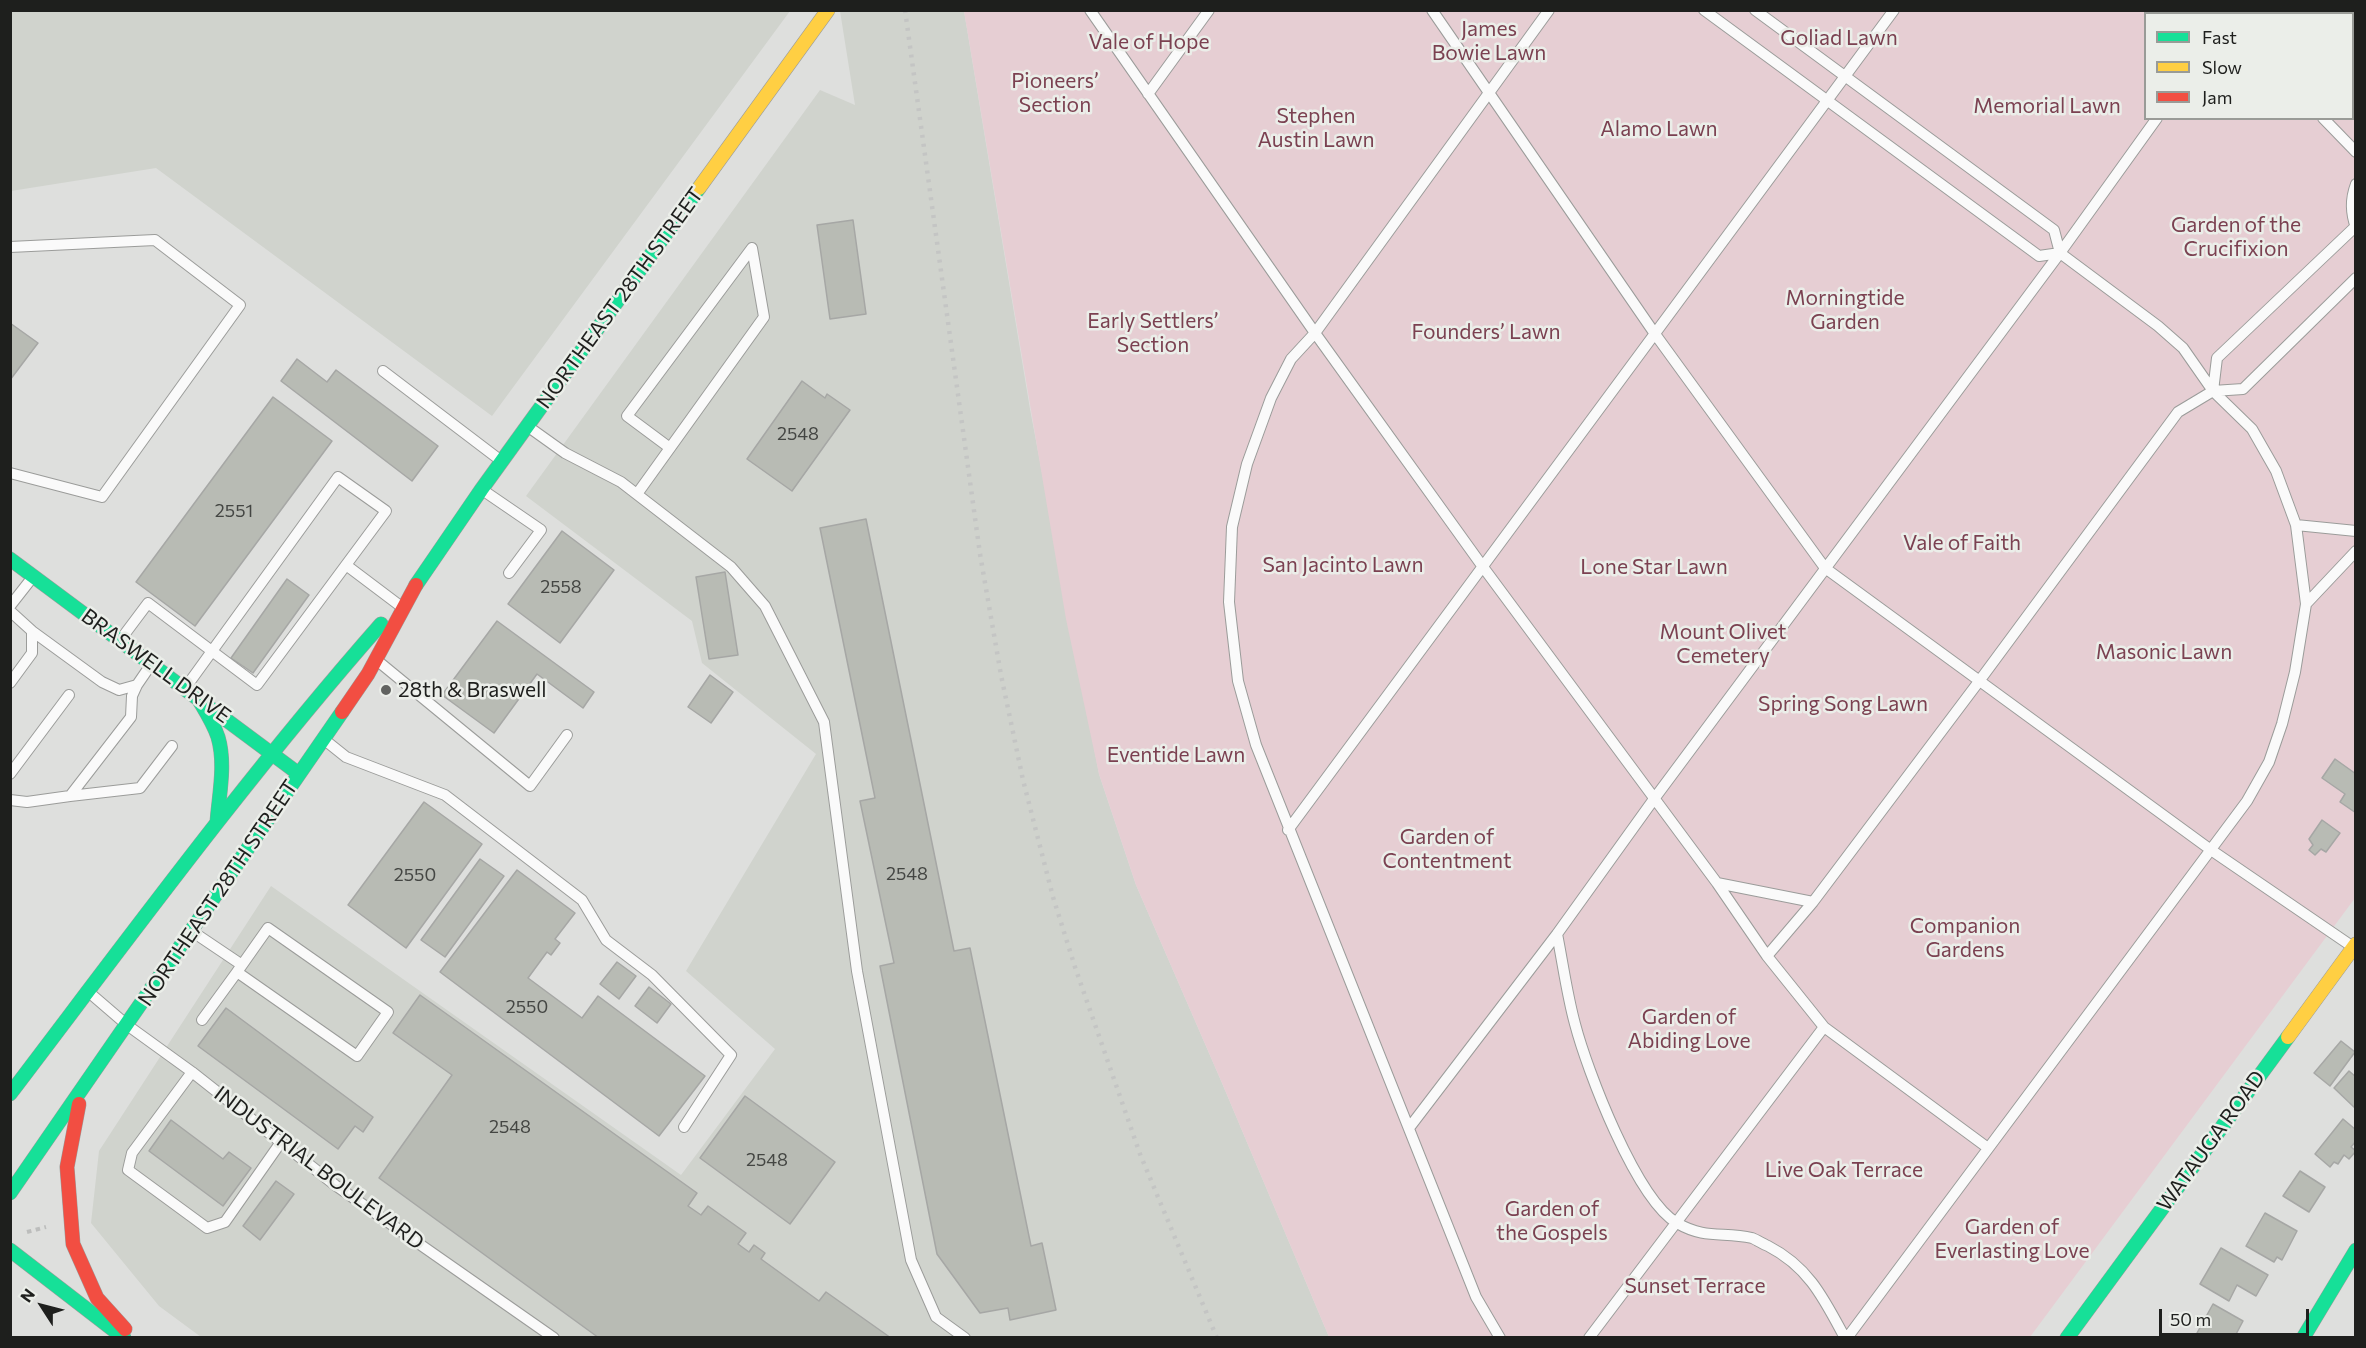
<!DOCTYPE html>
<meta charset="utf-8">
<style>
body{margin:0}
#map{position:relative;width:2366px;height:1348px;overflow:hidden;background:#dedfdd;font-family:Commissioner,sans-serif}
canvas{display:block}
.frame{position:absolute;inset:0;border:12px solid #1e1f1d;pointer-events:none}
.legend{position:absolute;left:2144px;top:12px;width:210px;height:108px;box-sizing:border-box;background:#ebeee9;border:2px solid #999b97;margin:0;padding:8px 10px;list-style:none;font-size:18px;color:#1e1f1d}
.legend li{display:flex;align-items:center;gap:12px;height:30px}
.legend b{width:30px;border:2px solid #999b97}
.north{position:absolute;left:12px;top:1276px;width:60px;height:60px;-webkit-text-stroke:4px #ebeee9;paint-order:stroke;rotate:306deg;font-size:16px;font-weight:700;line-height:24px;text-align:center;color:#1e1f1d}
.north::after{content:'';display:block;margin:auto;width:21px;height:27px;background:#1e1f1d;clip-path:polygon(50% 0,100% 100%,50% 72%,0 100%)}
.scale{position:absolute;left:2159px;top:1309px;width:150px;height:27px;box-sizing:border-box;border:3px solid #1e1f1d;border-top:0;padding-left:8px;font-size:18px;line-height:21px;white-space:nowrap;color:#1e1f1d;-webkit-text-stroke:4px #ebeee9;paint-order:stroke}
</style>
<div id="map">
<canvas width="2366" height="1348"></canvas>
<div class="frame"></div>
<ul class="legend">
<li><b style="height:8px;background:#16e098"></b>Fast</li>
<li><b style="height:8px;background:#ffcf43"></b>Slow</li>
<li><b style="height:8px;background:#f24e42"></b>Jam</li>
</ul>
<div class="north">N</div>
<div class="scale">50 m</div>
</div>
<script>
const g = document.querySelector('canvas').getContext('2d');
g.lineJoin = 'round';
function fillPath(path, color) { g.fillStyle = color; g.fill(path, 'evenodd'); }
function strokePath(path, color, width, dash) { g.strokeStyle = color; g.lineWidth = width; g.lineCap = dash ? 'butt' : 'round'; g.setLineDash(dash || []); g.stroke(path); }
function label(font, color, halo, rows, align = 'center') {
  g.font = font + ' Commissioner,sans-serif'; g.lineWidth = 5; g.setLineDash([]); g.textBaseline = 'middle'; g.strokeStyle = halo; g.fillStyle = color; for (const [text, x, y, turn = 0] of rows) {
    g.save(); g.translate(x, y); g.rotate((+turn || 0) * Math.PI / 180); g.textAlign = isNaN(turn) ? turn : align; if (halo) g.strokeText(text, 0, 0); g.fillText(text, 0, 0); g.restore();
  }
}
fillPath(new Path2D(`
 M10 11 11 10 790 11 492 416 156 168 11 191Z
 M840 11H964L1030 409 1099 774 1136 885 1222 1083 1329 1337H201L159 1306 91 1223 99 1151 271 886 681 1175 775 1049 686 971 816 754 702 663 692 621 526 496 820 90 855 105Z`), '#d0d3cd');
fillPath(new Path2D(`
 M964 11H2355V898L2030 1337H1329L1222 1083 1136 885 1099 774 1066 619ZM2146 14H2352V118H2146Z`), '#e6ced3');
const building = new Path2D(`
 M853 220 866 314 830 319 817 225Z
 M10 323 38 343 10 380Z
 M297 359 327 382 336 370 438 446 412 481 281 381Z
 M802 381 825 398 827 394 850 410 792 491 747 459Z
 M273 397 332 441 195 626 136 582Z
 M866 519 954 951 970 948 1031 1246 1042 1243 1056 1310 1010 1320 1008 1308 980 1313 937 1254 880 966 894 963 860 801 875 798 820 528Z
 M562 531 614 570 560 643 508 604Z
 M725 572 738 655 709 659 696 577Z
 M287 579 309 595 253 673 231 658Z
 M497 621 594 692 583 708 537 674 494 733 442 695Z
 M710 675 733 692 711 723 688 707Z
 M2335 759 2356 774V813L2340 802 2345 794 2322 778Z
 M424 802 482 844 406 948 348 905Z
 M2322 820 2340 833 2326 852 2321 849 2315 855 2309 850 2313 845 2309 839Z
 M480 859 504 876 445 957 421 940Z
 M517 870 575 913 555 939 560 943 551 955 547 952 528 978 582 1018 598 996 705 1076 659 1136 440 972Z
 M617 962 636 976 619 999 600 984Z
 M649 987 671 1004 657 1023 635 1006Z
 M420 995 697 1193 688 1206 701 1215 708 1206 746 1233 738 1244 749 1252 754 1245 765 1253 761 1259 819 1301 826 1292 891 1338H599L379 1178 452 1075 393 1033Z
 M226 1008 373 1117 363 1132 355 1126 338 1149 198 1046Z
 M2341 1041 2355 1052 2330 1086 2314 1073Z
 M2349 1071 2356 1077V1109L2334 1088Z
 M745 1096 835 1162 790 1224 700 1158Z
 M2343 1119 2356 1130V1141L2351 1147 2356 1151 2349 1159 2344 1155 2338 1164 2334 1162 2330 1167 2315 1154Z
 M171 1120 223 1159 229 1152 251 1168 223 1206 149 1151Z
 M2300 1171 2325 1187 2309 1212 2283 1196Z
 M276 1181 294 1194 260 1240 243 1226Z
 M2265 1213 2297 1231 2282 1260 2277 1257 2274 1262 2246 1246Z
 M2221 1248 2268 1275 2256 1296 2237 1285 2229 1301 2200 1284Z
 M2213 1304 2243 1321 2234 1338H2206L2197 1333Z`);
fillPath(building, '#b8bbb4');
strokePath(building, '#a6a7a5', 1.5);
const lane = new Path2D(`
 M1090 10 1315 333 1483 567 1717 883 1767 956 1824 1027 1988 1148
 M1432 10 1655 334 1825 568 2211 850 2353 947
 M1704 10 2039 256 2060 253
 M1755 10 2054 230 2060 253 2158 326 2183 348 2213 391 2252 429 2276 471 2296 525 2306 604
 M2221 10 2223 14
 M2234 14 2237 10
 M1148 94 1209 10
 M2323 118 2356 152
 M2356 184C2350 200 2351 213 2356 228
 M10 247 155 240 240 305 102 497 10 473
 M383 371 500 460
 M2213 391 2217 358 2355 227
 M530 428 565 453 621 482 731 567 765 606 824 722 857 971 911 1260 936 1317 965 1338
 M484 491 541 530 509 573
 M637 494 764 317 752 248 627 416 670 448
 M2296 525 2356 531
 M346 565 399 605
 M10 606 32 578
 M10 611 32 631V653L10 683
 M32 631 102 682 119 690 137 685
 M121 639 148 603 257 685 386 511 338 477 186 687
 M379 662 530 786 567 735
 M326 741 346 757 445 795 582 900 606 940 652 975 731 1055 684 1127
 M10 774 69 695
 M70 796 140 788 172 746
 M10 800 27 802 70 796 131 717 132 696 137 685 150 666
 M1288 830 1894 10
 M1717 883 1813 902
 M268 928 388 1012 357 1056 237 972Z
 M193 932 242 965
 M1557 934C1563 964 1567 995 1575 1024 1587 1070 1636 1199 1677 1223 1706 1240 1724 1231 1752 1238 1757 1240 1763 1244 1768 1246 1809 1267 1824 1299 1845 1338
 M1767 956 1813 902 1980 680 2178 412 2213 391 2243 389 2356 278
 M91 994 127 1025 192 1072 335 1185 554 1338
 M202 1020 237 972
 M192 1072 132 1153 128 1170 207 1228 225 1222 281 1142
 M1409 1128 1557 934 1654 799 2060 253 2157 118
 M1500 1338 1476 1297 1256 745 1238 681 1229 602 1232 527 1247 464 1271 398 1291 359 1315 333 1549 10
 M1589 1338 1824 1027
 M1847 1338 2247 801 2269 762 2282 724 2295 672 2306 604 2356 551`);
const fast = new Path2D(`
 M10 559 299 774
 M416 585 481 490 699 188
 M196 695C204 709 213 722 218 737 226 764 219 795 217 822
 M10 1094C131 935 249 774 381 624
 M10 1193 342 712
 M10 1250 124 1338
 M2067 1338 2288 1037
 M2303 1338 2356 1250`);
const slow = new Path2D(`
 M699 188 828 10
 M2288 1037 2356 944`);
const jam = new Path2D(`
 M342 712 368 674 416 585
 M79 1104 67 1167 73 1244 97 1298 125 1329`);
strokePath(lane, '#9b9c9a', 12);
strokePath(fast, '#9b9c9a', 15);
strokePath(slow, '#9b9c9a', 15);
strokePath(jam, '#9b9c9a', 15);
strokePath(new Path2D(`
 M27 1232 46 1227`), '#bcbdbc', 4, [4.5, 4.5]);
strokePath(lane, '#fafafa', 10);
strokePath(fast, '#16e098', 14);
strokePath(slow, '#ffcf43', 14);
strokePath(jam, '#f24e42', 14);
strokePath(new Path2D(`
 M905 10 980 554 1001 675 1023 780 1053 897 1075 967 1140 1154 1217 1338`), '#c4c5c4', 4.5, [3, 6]);
for (const [x, y, r, color] of [
 [386,690,6,"#616260"]
]) { const dot = new Path2D(); dot.arc(x, y, r, 0, 2 * Math.PI); g.fillStyle = color; g.fill(dot); strokePath(dot, '#ebeee9', 2); }
label('18px', '#444643', null, [
 ["2548",798,434],
 ["2551",234,511],
 ["2558",561,587],
 ["2548",907,874],
 ["2550",415,875],
 ["2550",527,1007],
 ["2548",510,1127],
 ["2548",767,1160]
]);
label('21px', '#7b4151', '#ebeee9', [
 ["James",1489,29],
 ["Bowie Lawn",1489,53],
 ["Goliad Lawn",1839,38],
 ["Vale of Hope",1149,42],
 ["Pioneers’",1055,81],
 ["Section",1055,105],
 ["Memorial Lawn",2047,106],
 ["Stephen",1316,116],
 ["Austin Lawn",1316,140],
 ["Alamo Lawn",1659,129],
 ["Garden of the",2236,225],
 ["Crucifixion",2236,249],
 ["Morningtide",1845,298],
 ["Garden",1845,322],
 ["Early Settlers’",1153,321],
 ["Section",1153,345],
 ["Founders’ Lawn",1486,332],
 ["Vale of Faith",1962,543],
 ["San Jacinto Lawn",1343,565],
 ["Lone Star Lawn",1654,567],
 ["Mount Olivet",1723,632],
 ["Cemetery",1723,656],
 ["Masonic Lawn",2164,652],
 ["Spring Song Lawn",1843,704],
 ["Eventide Lawn",1176,755],
 ["Garden of",1447,837],
 ["Contentment",1447,861],
 ["Companion",1965,926],
 ["Gardens",1965,950],
 ["Garden of",1689,1017],
 ["Abiding Love",1689,1041],
 ["Live Oak Terrace",1844,1170],
 ["Garden of",1552,1209],
 ["the Gospels",1552,1233],
 ["Garden of",2012,1227],
 ["Everlasting Love",2012,1251],
 ["Sunset Terrace",1695,1286]
]);
label('21px', '#1e1f1d', '#ebeee9', [
 ["NORTHEAST 28TH STREET",620,298,-54],
 ["BRASWELL DRIVE",156,666,36],
 ["NORTHEAST 28TH STREET",218,893,-56],
 ["WATAUGA ROAD",2211,1141,-54],
 ["INDUSTRIAL BOULEVARD",319,1168,37]
]);
label('21px', '#1e1f1d', '#ebeee9', [
 ["28th & Braswell",398,690]
], 'left');
</script>
